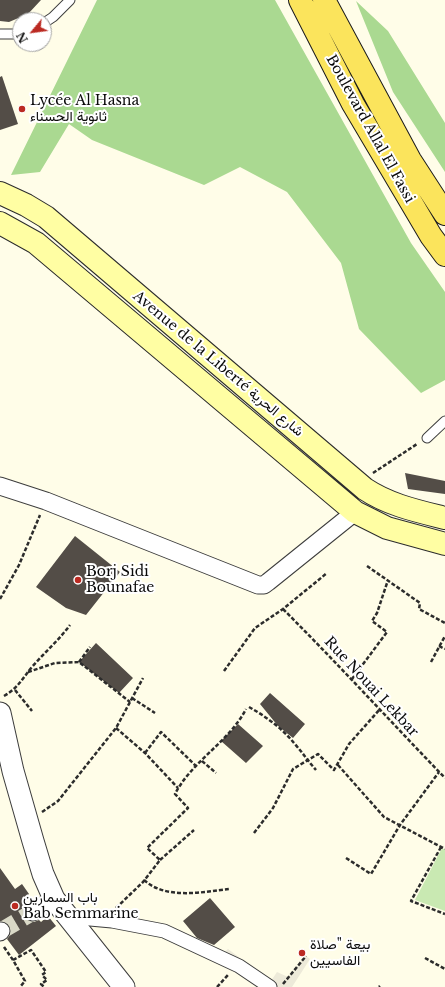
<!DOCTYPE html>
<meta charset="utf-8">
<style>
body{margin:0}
#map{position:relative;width:445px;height:987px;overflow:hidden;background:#fffde8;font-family:"Libre Baskerville",serif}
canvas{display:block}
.north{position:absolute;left:12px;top:12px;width:40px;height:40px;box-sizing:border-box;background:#fff;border:1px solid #9d9d9d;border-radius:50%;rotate:241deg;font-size:11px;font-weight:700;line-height:16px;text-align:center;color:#0a0a0a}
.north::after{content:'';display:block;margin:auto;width:14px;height:18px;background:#bb2a22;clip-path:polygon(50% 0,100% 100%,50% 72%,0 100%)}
</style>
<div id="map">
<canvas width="445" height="987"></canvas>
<div class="north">N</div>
</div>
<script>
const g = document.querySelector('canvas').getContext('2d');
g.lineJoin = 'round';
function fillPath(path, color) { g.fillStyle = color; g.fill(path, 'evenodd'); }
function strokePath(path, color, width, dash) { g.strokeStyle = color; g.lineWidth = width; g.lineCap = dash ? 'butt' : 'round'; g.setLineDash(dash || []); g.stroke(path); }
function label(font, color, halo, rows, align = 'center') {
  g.font = font + ' "Libre Baskerville",Vazirmatn,serif'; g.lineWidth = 4; g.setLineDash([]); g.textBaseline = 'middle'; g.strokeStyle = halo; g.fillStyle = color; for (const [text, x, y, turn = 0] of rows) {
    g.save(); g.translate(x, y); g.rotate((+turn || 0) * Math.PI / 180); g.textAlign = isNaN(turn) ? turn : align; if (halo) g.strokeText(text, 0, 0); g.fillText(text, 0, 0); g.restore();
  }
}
fillPath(new Path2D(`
 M442 848 445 850V911L415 900Z`), '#c9e9b2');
fillPath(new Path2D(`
 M97 0H275L411 243 445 292V380L421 393 359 329 341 263 287 192 240 167 204 185 92 140 69 124 40 172 11 175Z
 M356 1 388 31 445 123V172L393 92Z`), '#aad991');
fillPath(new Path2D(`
 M228 949 271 981 277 972 288 977 306 956 310 959 292 987H257L216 959Z`), '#edead9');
fillPath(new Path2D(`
 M0 0H41L28 14 9 22 0 21Z
 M2 76 18 124 0 130V77Z
 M405 473 445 481V494L408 489Z
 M75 536 120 572 86 615 66 608 36 587Z
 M96 643 133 678 119 693 79 662Z
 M270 693 305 724 293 738 278 726 260 704Z
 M238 724 263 746 246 763 221 741Z
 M0 868 15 889 22 884 29 894 23 899 27 904 23 912 25 918 29 921 34 922 39 920 41 922 48 916 56 926 19 955 7 939 11 934V928L8 924 0 921Z
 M210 898 235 927 214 945 197 938 183 921Z`), '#534d47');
strokePath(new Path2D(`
 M1 931 33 912`), '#dad9c7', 17, [17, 8]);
const service = new Path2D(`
 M44 23 53 17 70 0
 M0 34H20
 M427 438 445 421`);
const pedestrian = new Path2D(`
 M68 917 112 921 164 931 239 966 270 987`);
const minor = new Path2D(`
 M0 486 46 501 258 585H264L268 582 355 512
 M33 912 54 899
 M0 932 1 931`);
const tertiary = new Path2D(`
 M0 713 13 771 33 841 43 874 54 899 124 987`);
const secondary = new Path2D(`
 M0 193 26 205 46 217 365 489C389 505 417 511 445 518
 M0 223 36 243 355 512 387 528 445 544`);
const primary = new Path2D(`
 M300 0 353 104 431 236 445 255
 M324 0 410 160 445 214`);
strokePath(service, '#3d3d3d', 11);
strokePath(pedestrian, '#3d3d3d', 15);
strokePath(minor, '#3d3d3d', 19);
strokePath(tertiary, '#3d3d3d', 23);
strokePath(secondary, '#2c2c2c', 24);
strokePath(primary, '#1b1b1b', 24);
strokePath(new Path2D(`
 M373 473 417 444
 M367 566 420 603 419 609 445 623
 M0 599 19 565 40 515
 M283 609C338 664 391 722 445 778
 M439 646 445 649
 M79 662 90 647
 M431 662 445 636
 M224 671 255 628 283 609 327 573
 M28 672 55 663 79 662 130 702
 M352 679 387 632 372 621 377 613 388 580
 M15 690 32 711
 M4 696C18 688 22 679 32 667 45 652 59 640 70 625
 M132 698 155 713
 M249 707C265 716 282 728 294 743 302 752 308 761 316 770
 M116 728 145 753 178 788
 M145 753 161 732 196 766
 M202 761 216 773
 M338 765 384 817 445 849
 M42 812 58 801 116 728 143 678
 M254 833 273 808 293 769 318 754 334 770 349 744 380 709
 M441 847 411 901 445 914
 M346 858 371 874 400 825 439 772
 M160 860 194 830
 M144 880C166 900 203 892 229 889
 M116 908 143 882 160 860 147 848 188 808 175 794C192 761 229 742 246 709
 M4 947 13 960 25 981 20 987
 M425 958 445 969
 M13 960 31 950 46 972 42 975 47 980 41 984 44 987
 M283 984 306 956
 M217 987 228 975
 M379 987 380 986`), '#2c2c2c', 2.5, [4, 2]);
strokePath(service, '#fff', 9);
strokePath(pedestrian, '#fff', 13);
strokePath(minor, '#fff', 17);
strokePath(tertiary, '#fff', 21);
strokePath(secondary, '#fffea3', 22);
strokePath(primary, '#fbe45c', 22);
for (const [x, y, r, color] of [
 [22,109,4,"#bb2a22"],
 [78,580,4,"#bb2a22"],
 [15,906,4,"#bb2a22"],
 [302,953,4,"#bb2a22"]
]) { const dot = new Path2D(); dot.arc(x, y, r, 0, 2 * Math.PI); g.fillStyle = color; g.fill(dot); strokePath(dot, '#fff', 1.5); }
label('14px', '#0a0a0a', '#fff', [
 ["Lycée Al Hasna",30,101],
 ["ثانوية الحسناء",30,117],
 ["Borj Sidi",86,572],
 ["Bounafae",86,588],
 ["باب السمارين",23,898],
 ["Bab Semmarine",23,914],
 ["بيعة \"صلاة",310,945],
 ["الفاسيين",310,961]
], 'left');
label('14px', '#0a0a0a', '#fff', [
 ["Boulevard Allal El Fassi",370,129,61],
 ["Avenue de la Liberté شارع الحرية",218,364,40],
 ["Rue Nouai Lekbar",371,687,47]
]);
</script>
